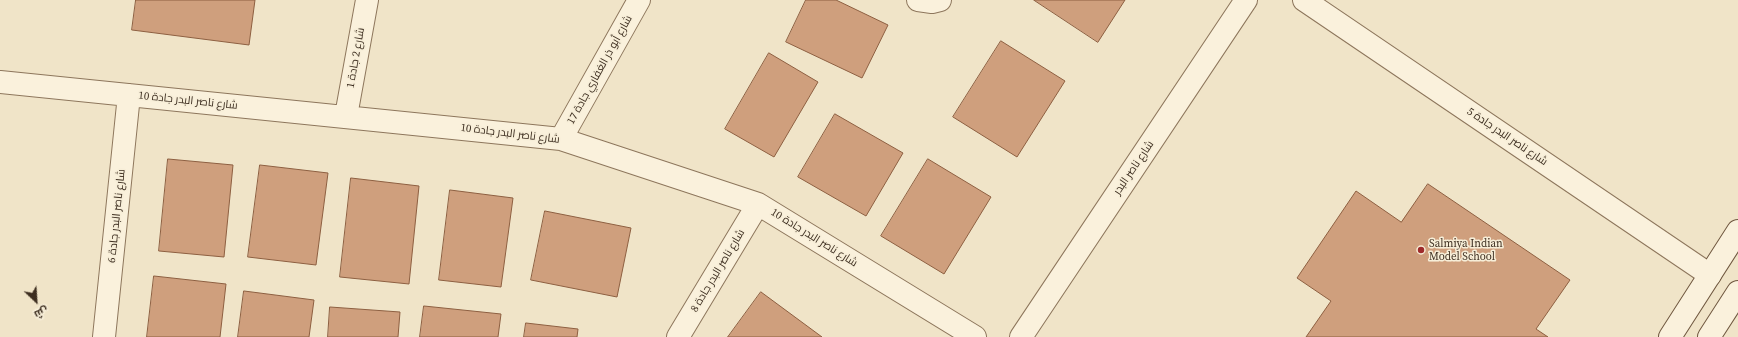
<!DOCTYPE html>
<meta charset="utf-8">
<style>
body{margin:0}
#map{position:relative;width:1738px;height:337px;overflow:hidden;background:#f0e4c8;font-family:"Source Serif 4",Cairo,serif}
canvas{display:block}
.north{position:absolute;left:16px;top:281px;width:40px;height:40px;-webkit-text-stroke:3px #f7eed8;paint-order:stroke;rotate:155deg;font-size:11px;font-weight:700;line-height:16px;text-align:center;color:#3d2e20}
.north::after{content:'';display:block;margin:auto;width:14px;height:18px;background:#3d2e20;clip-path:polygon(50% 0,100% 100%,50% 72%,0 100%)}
</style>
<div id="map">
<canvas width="1738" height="337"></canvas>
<div class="north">ش</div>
</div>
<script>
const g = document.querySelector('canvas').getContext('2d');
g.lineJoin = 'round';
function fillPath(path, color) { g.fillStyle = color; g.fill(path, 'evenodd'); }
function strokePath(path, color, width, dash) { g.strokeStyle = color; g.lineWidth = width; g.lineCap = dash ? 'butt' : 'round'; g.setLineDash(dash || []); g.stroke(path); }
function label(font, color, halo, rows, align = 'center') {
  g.font = font + ' "Source Serif 4",Cairo,serif'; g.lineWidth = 3; g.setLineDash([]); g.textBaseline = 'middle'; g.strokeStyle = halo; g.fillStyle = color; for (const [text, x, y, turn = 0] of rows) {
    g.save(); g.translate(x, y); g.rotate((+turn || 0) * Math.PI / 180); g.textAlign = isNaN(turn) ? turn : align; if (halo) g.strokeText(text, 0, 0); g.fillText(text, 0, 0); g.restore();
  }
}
const building = new Path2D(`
 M136 0H255L249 45 132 30Z
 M806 0H836L888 25 862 78 786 42Z
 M1034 0H1125L1098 42Z
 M1001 41 1065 81 1017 157 953 117Z
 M769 53 818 82 774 157 725 129Z
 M835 114 903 153 866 216 798 177Z
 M168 159 233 165 224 257 159 251Z
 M928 159 991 197 944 274 881 236Z
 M260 165 328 173 316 265 248 257Z
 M351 178 419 186 409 284 340 277Z
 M1428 184 1570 280 1536 329 1548 337H1306L1331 301 1297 278 1356 191 1401 222Z
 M450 190 513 198 501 287 439 280Z
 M545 211 631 228 617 297 531 280Z
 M154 276 226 284 220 337H147Z
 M244 291 314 300 309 337H238Z
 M761 292 822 337H728Z
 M424 306 501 314 498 337H420Z
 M330 307 400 312 398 337H328Z
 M526 323 578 329 577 337H524Z`);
fillPath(building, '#cf9f7d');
strokePath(building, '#8d5f41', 1);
const minor = new Path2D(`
 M918 0 932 2 940 0
 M1304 0 1710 275
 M0 82 561 139 758 204 975 337
 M346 116 367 0
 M561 139 639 0
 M104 337 129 95
 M678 337 758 204
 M1021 337 1246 0`);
const secondary = new Path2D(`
 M1670 337 1738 231
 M1709 337 1738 292`);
strokePath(minor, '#8d765c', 24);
strokePath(secondary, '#6f573f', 24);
strokePath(minor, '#faf1dc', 22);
strokePath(secondary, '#faf1dc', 22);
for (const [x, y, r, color] of [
 [1421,250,4,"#9e2a2b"]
]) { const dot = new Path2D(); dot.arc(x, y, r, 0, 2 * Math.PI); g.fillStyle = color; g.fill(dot); strokePath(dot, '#f7eed8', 1.5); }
label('11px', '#3d2e20', '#f7eed8', [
 ["شارع 2 جادة 1",356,58,-80],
 ["شارع أبو ذر الغفاري جادة 17",600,70,-61],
 ["شارع ناصر البدر جادة 10",188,101,6],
 ["شارع ناصر البدر جادة 10",510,134,7],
 ["شارع ناصر البدر جادة 5",1507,137,34],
 ["شارع ناصر البدر",1134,168,-56],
 ["شارع ناصر البدر جادة 6",117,216,-84],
 ["شارع ناصر البدر جادة 10",814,238,32],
 ["شارع ناصر البدر جادة 8",718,271,-59]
]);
label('11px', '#3d2e20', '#f7eed8', [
 ["Salmiya Indian",1429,244],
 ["Model School",1429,257]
], 'left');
</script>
